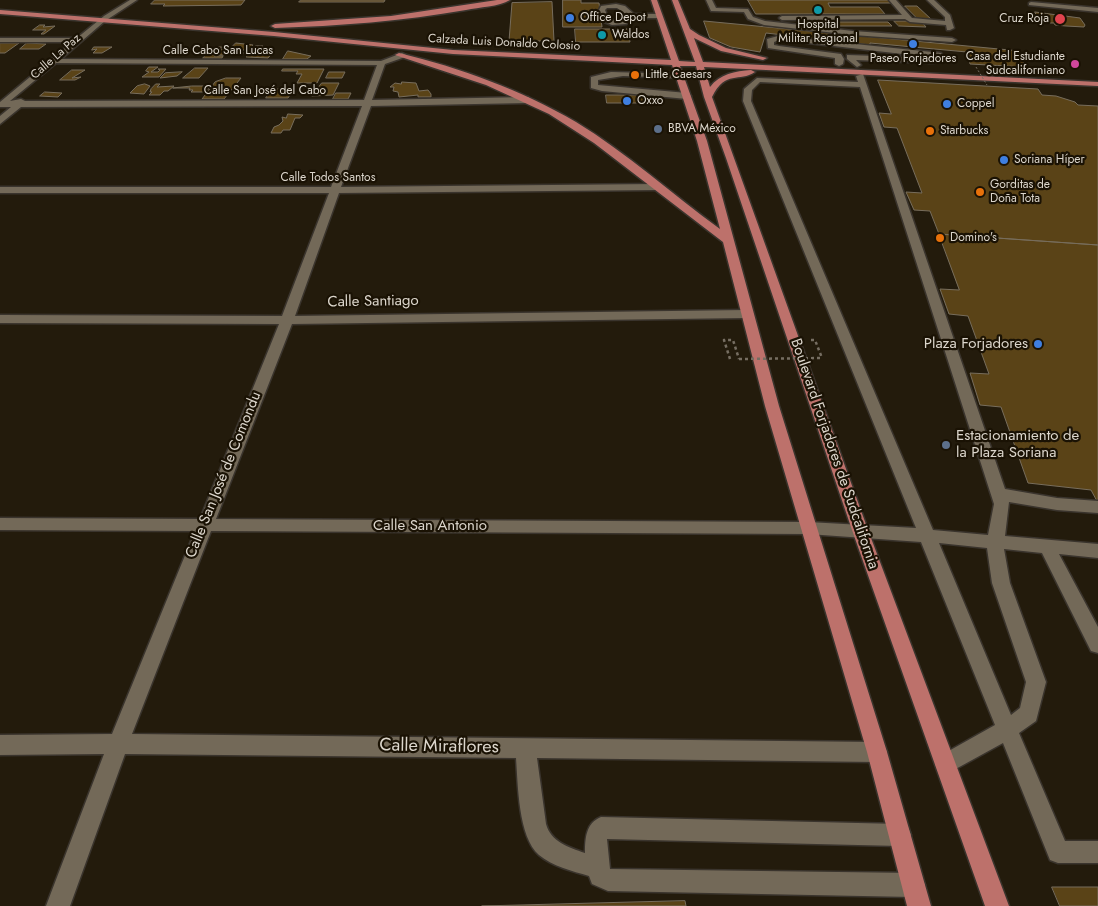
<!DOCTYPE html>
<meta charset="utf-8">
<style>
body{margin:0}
canvas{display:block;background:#231b0c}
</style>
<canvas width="1098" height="906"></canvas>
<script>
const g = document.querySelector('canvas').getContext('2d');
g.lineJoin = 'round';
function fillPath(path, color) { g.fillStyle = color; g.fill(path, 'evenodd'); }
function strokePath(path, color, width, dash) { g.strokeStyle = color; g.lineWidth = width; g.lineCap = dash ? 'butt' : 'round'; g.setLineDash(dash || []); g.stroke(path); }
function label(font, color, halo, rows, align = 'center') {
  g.font = font + ' Jost,sans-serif'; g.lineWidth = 4.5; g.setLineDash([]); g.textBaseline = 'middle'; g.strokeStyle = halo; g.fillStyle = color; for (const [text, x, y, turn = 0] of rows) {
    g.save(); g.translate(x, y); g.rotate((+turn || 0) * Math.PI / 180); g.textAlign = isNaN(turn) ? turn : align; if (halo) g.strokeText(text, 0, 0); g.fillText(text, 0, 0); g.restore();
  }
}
const building = new Path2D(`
 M155 0H245L241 5 163 6 165 4H151Z
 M301 0H385L384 2H299Z
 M563 0H581V3H599L602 27H563Z
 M748 0H888L891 3H828L830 7H879L885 14H756Z
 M552 2 554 41H509L512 3Z
 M905 6H917L932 20H919Z
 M1035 12 1080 18 1085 25 1084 27 1066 26 1055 25 1054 23H1041Z
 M704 21 1020 51 1025 67 970 64 967 52 870 43V45L766 33 760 52 731 47 710 38Z
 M894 21H921L926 27 899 26Z
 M823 22H888L892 26H826Z
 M40 25H45L43 27 55 26 44 34H41L46 30H33Z
 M575 29H628L630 42H576Z
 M0 43H19L5 53H0Z
 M27 43 46 44 39 49H20Z
 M236 43 253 45 248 50H229Z
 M256 46H263L259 51H274L268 58 246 57 250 53H244Z
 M94 47H112L102 53H93L97 49 92 50Z
 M215 47H222L218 52 223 48H229L225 55H218L220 53H217L214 56H223L222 58H203Z
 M288 51 311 56 307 59H283Z
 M149 67H158L151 72H158L160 70 158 69H166L159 77H142L149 72 146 71Z
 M195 68H208L199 78H183Z
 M283 69H324L317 83H297L302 74H296L298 71H282Z
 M72 70H85L72 78 81 77 75 80H60Z
 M182 72 177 76 160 78 165 73Z
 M329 72H345L342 78H326Z
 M226 78H241L224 99H202L215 82Z
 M878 80 1038 89 1042 95 1056 96 1075 102 1078 105 1098 106V245L939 234 930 211 914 210 906 192 922 193 897 128 884 127 879 113 891 114Z
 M402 82 416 83 419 91 428 90 431 94V97H418V95L399 97 398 92 393 91 394 87H390L395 83 401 84Z
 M322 83H339L333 95 312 96Z
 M145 84 150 86 144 94 130 93 137 86Z
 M156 84H160L157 87 174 86 168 91H164L160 95H149L152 92H150L151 89Z
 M192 86H207L206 88H209L206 92H191L193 90H189L190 88H173Z
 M273 89H294L288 98H266Z
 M45 92 62 93 58 97 40 96Z
 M336 93H351L348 99H333Z
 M606 95H639L647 98 648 103H607Z
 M288 114 303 115 300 118H295L290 130H283L281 133H271L274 127 279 125 283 121 282 117 286 118Z
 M939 234 1098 245V503L1091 490 1028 483 1001 407 980 405 970 373 989 374 968 316 949 314 940 289 959 290Z
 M1052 887H1098V906H1060Z
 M685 901 686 906H482Z`);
fillPath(building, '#5a4317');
strokePath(building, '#776d5c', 1);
const minor = new Path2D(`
 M130 0H137L105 21 61 59 381 61 402 53 406 55 405 57 385 64 372 100 528 97 532 100 528 103 371 106 341 187 657 184 662 187 657 190 339 193 295 316 746 310 752 314 746 318 292 324 216 519 808 522 916 528 743 101 744 89 757 78 858 82 856 76 863 74 1005 489 1057 498 1098 501V513L1057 510 1009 502 1005 536 1098 544V558L1059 554 1098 627V653L1091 651 1042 553 1004 549 1010 583 1046 682 1036 721 1019 733 1065 841H1098V863H1058L1050 860 1003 743 952 771 945 774 938 771 935 764 938 757 995 725 921 542 808 534 211 531 132 734 877 742 884 745 887 752 884 759 877 762 537 758 546 824C551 842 568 847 585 853 585 838 586 823 601 817L900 824 908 827 911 835 908 843 900 846 607 839 610 869 913 873 921 877 925 885 921 893 913 897 608 891 592 884 589 876C572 871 552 866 539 855 518 837 518 784 516 758L125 754 70 906H46L104 754 0 755V735L112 734 195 531 0 530V518L200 519 279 324 0 323V315L282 316 329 193H0V187H331L362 106 21 107 0 124V116L11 107H0V102L72 42H0V38H77L104 16ZM56 63 377 65 364 100 25 101 21 99 10 101ZM760 82 860 87 994 504 988 535 933 530 751 101 752 90ZM939 543 987 548 992 583 1026 682 1020 708 1011 715Z
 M706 0H712L716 8 748 9 753 17 765 21 853 31 952 38 956 40 952 42 853 35 764 25 748 19 744 12 711 11Z
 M889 0H896L912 18 945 21V17L927 0H934L950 15 954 28 950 30H947L946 25 910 22 905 19 782 20 779 18 782 16 902 15Z
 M1031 2 1098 8V12L1029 5V3Z
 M616 4 625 6 634 14H659L662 16 659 18H634L626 24 612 25 604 22 599 10 601 6ZM607 8H617L628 16 624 20H609L605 10Z
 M778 36 932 52 941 53 946 60 933 63 856 60 861 65 857 67 847 59V55L937 58 791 41 779 40 774 42V45L779 46 841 54 844 59 843 64 839 66 835 64V58L768 48 767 39Z
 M611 72 683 74V78H680L623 76 598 80V85L687 93 691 96 687 99 602 91 591 88V77Z`);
const major = new Path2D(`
 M497 0H510C499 7 479 7 466 10 403 21 339 26 275 28L271 26 275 24 391 16Z
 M651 0H657L679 61 695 62 672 0H678L690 29 699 35 726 48 767 58 763 60 721 51 694 38 703 62 1098 82V86L704 67 710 87C720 74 735 71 751 70L755 72C739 83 726 69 712 97L868 530 1009 906H985L852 530 726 158 704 97 696 66H680L707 141 779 406 887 752 931 906H907L867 752 765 406 723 242 594 143 549 114 486 85 395 55 399 53C461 68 521 90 576 122 627 153 672 194 720 229L697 141 672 65 453 54 274 36 0 14V10L274 32 453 50 671 60Z`);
strokePath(minor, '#3a342d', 3);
strokePath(major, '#3a342d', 3);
strokePath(new Path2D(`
 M811 340H815L822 358
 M730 359 724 340H733L739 359`), '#766e62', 2.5, [3, 3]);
fillPath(minor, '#736958');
fillPath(major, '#bd716b');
strokePath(new Path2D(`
 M976 67 987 85`), '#766e62', 1, [2, 2]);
strokePath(new Path2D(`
 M739 359 822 358`), '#766e62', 2.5, [3, 3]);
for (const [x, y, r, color] of [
 [818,10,5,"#0f9aa8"],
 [570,18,5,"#3f7fe0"],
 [1060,19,6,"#e0444e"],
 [602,35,5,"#0f9aa8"],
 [913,44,5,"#3f7fe0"],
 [1075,64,5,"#d1479c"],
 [635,75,5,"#e8710a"],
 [627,101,5,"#3f7fe0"],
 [947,104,5,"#3f7fe0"],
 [658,129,5,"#5c6f8a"],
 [930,131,5,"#e8710a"],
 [1004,160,5,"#3f7fe0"],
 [980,192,5,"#e8710a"],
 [940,238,5,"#e8710a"],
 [1038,344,5,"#3f7fe0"],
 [946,445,5,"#5c6f8a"]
]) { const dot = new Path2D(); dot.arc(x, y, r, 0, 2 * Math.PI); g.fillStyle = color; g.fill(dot); strokePath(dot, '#1a1204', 2); }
label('12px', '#dcd6cc', '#1a1204', [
 ["Office Depot",580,18],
 ["Cruz Roja",1049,19,"right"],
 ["Hospital",818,25,"center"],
 ["Militar Regional",818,39,"center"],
 ["Waldos",612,35],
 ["Casa del Estudiante",1065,57,"right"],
 ["Sudcaliforniano",1065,71,"right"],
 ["Paseo Forjadores",913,59,"center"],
 ["Little Caesars",645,75],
 ["Oxxo",637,101],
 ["Coppel",957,104],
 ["BBVA México",668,129],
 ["Starbucks",940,131],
 ["Soriana Híper",1014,160],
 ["Gorditas de",990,185],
 ["Doña Tota",990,199],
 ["Domino's",950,238]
], 'left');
label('12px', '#dcd6cc', '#1a1204', [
 ["Calzada Luis Donaldo Colosio",504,43,3],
 ["Calle Cabo San Lucas",218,51],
 ["Calle La Paz",56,57,-41],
 ["Calle San José del Cabo",265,91],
 ["Calle Todos Santos",328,178]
]);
label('15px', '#dcd6cc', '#1a1204', [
 ["Calle Santiago",373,302,-1],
 ["Boulevard Forjadores de Sudcalifornia",834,454,71],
 ["Calle San José de Comondu",224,475,-68],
 ["Calle San Antonio",430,526]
]);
label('15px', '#dcd6cc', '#1a1204', [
 ["Plaza Forjadores",1028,344],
 ["Estacionamiento de",956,436,"left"],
 ["la Plaza Soriana",956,453,"left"]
], 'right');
label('18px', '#dcd6cc', '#1a1204', [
 ["Calle Miraflores",439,747,1]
]);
</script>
